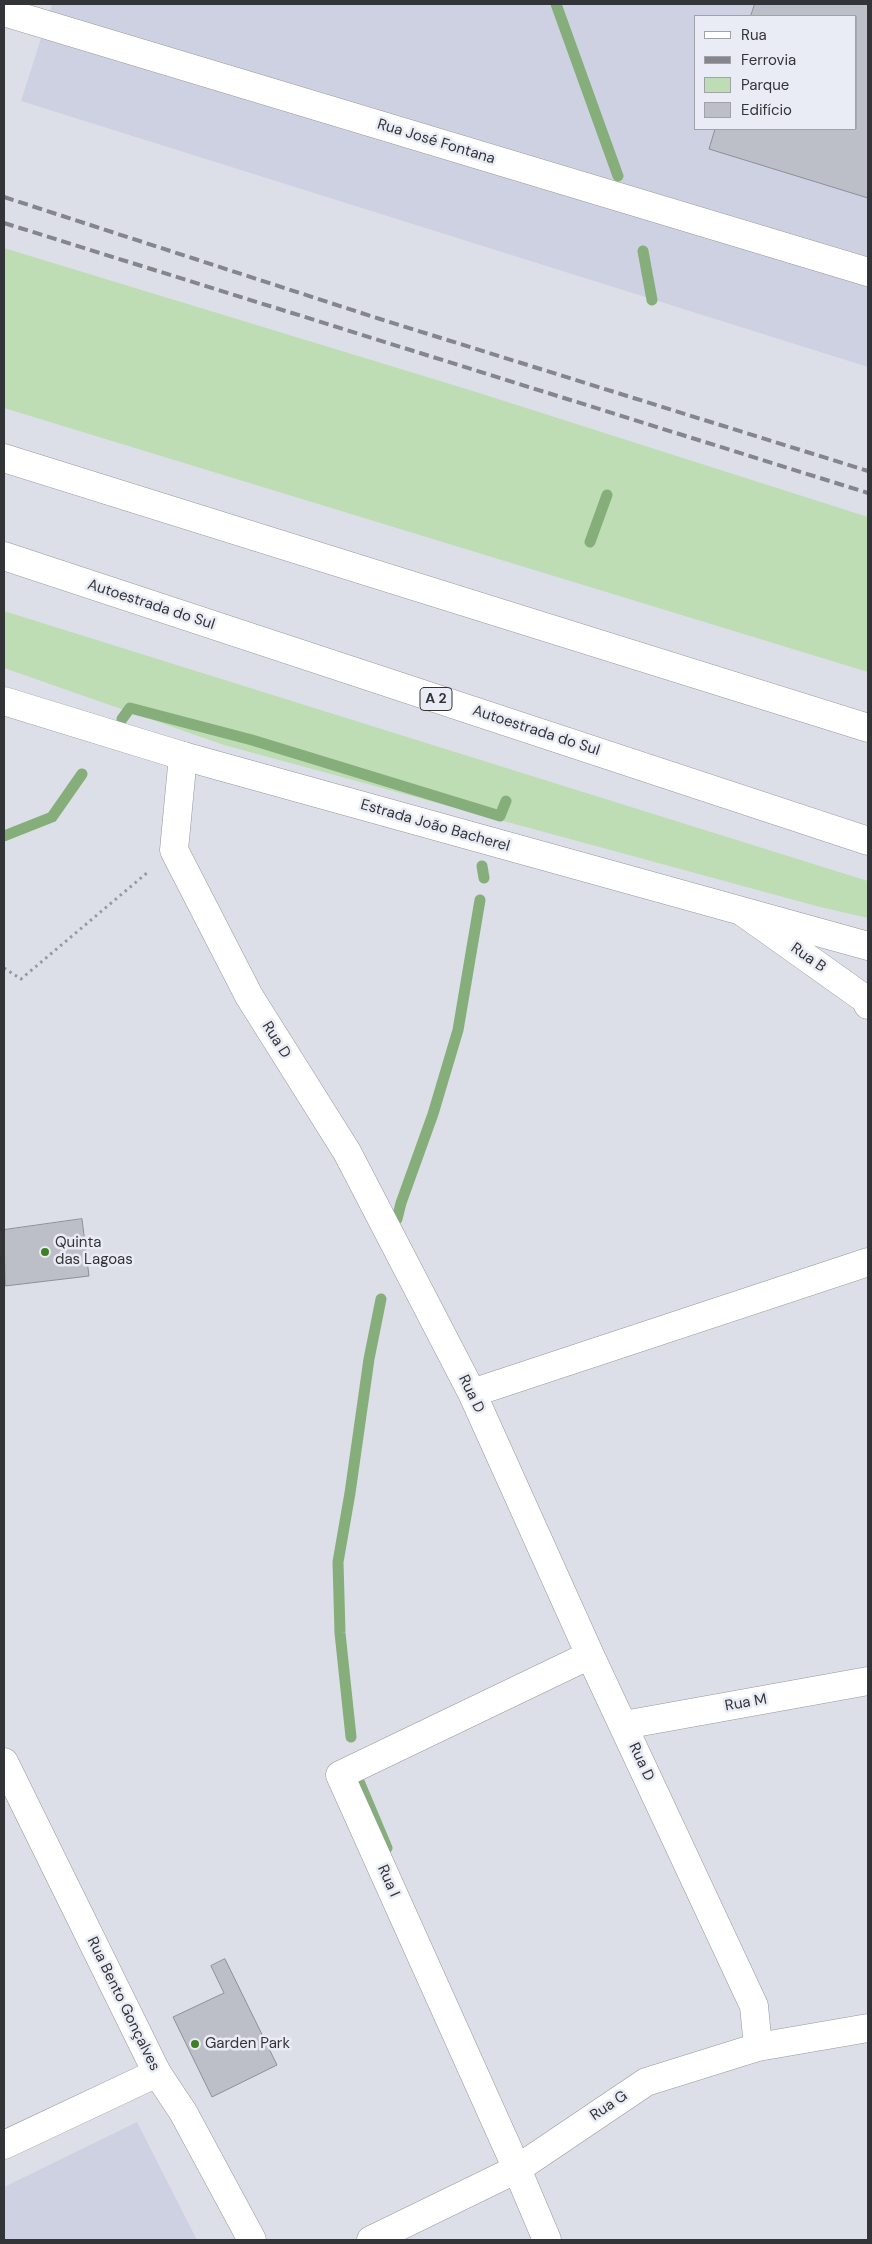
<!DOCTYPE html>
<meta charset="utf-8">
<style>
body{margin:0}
#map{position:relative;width:872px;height:2244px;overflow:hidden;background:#dddfe8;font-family:"DM Sans",sans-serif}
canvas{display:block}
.frame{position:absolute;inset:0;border:5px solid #333438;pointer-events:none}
.legend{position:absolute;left:694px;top:15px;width:162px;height:115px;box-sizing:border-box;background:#eaecf5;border:1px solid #a1a2a9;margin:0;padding:6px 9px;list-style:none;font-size:15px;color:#333438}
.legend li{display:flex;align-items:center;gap:10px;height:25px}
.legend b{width:25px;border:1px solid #a1a2a9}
</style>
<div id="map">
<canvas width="872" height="2244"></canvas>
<div class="frame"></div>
<ul class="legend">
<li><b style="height:6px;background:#fff"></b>Rua</li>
<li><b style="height:6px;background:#84868c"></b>Ferrovia</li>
<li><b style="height:14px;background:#beddb5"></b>Parque</li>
<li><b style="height:14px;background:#bdbfc8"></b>Edifício</li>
</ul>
</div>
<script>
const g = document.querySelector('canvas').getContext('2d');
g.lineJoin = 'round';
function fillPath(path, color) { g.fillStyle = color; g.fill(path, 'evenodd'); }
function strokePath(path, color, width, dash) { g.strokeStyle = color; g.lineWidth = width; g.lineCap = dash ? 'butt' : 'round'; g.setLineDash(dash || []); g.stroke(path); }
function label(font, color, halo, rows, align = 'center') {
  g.font = font + ' "DM Sans",sans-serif'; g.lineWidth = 5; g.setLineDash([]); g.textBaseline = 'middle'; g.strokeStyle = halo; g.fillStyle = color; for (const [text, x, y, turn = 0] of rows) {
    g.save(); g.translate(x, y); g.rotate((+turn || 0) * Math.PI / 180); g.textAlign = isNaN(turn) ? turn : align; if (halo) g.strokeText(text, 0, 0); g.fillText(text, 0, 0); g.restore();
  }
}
fillPath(new Path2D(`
 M52 4H868V367L21 101ZM696 16H856V129H696Z
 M137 2122 197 2240H4V2187Z`), '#ced1e2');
fillPath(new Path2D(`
 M4 248 473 391 868 517V672L4 408Z
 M4 611 868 881V918L820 907 224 745 4 668Z`), '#beddb5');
strokePath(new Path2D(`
 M556 4 618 176
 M643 251 652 300
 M590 542 607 495
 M122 719 130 708 252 740 500 816 506 801
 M4 836 52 817 82 774
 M482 866 484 878
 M397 1219 401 1203 433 1114 458 1030 480 900
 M351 1737 340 1633 338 1562 350 1493 369 1359 381 1299
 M355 1772 387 1848`), '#86ae7a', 11);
const building = new Path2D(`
 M755 4H868V198L709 149 715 129H856V16H751Z
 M82 1219 89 1276 5 1286 4 1230Z
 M225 1959 277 2065 212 2097 173 2017 224 1993 211 1966Z`);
fillPath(building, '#bdbfc8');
strokePath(building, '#8d8f98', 1);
const minor = new Path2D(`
 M4 12 868 272
 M183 756 174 850 249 996 347 1152 472 1393 590 1655 754 2006 758 2047
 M744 913 865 999 868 1005
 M472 1393 868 1262
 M624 1725 868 1681
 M157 2073 183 2112 252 2240
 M371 2240 517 2169 646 2082 758 2047 868 2028
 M547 2240 517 2169 340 1775 590 1655`);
const tertiary = new Path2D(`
 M4 701 183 756 868 946
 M4 1762 157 2073 4 2145`);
const motorway = new Path2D(`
 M4 458 868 728
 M4 556 868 841`);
strokePath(minor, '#9597a0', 29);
strokePath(tertiary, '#9597a0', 29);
strokePath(motorway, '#9597a0', 29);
strokePath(new Path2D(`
 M4 968 21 979 148 872`), '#9899a0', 3, [2.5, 4]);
strokePath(minor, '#fff', 28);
strokePath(tertiary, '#fff', 28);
strokePath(motorway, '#fff', 28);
strokePath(new Path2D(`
 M4 197 380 319 868 471
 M4 223 868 493`), '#84868c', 4, [10, 5]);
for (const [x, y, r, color] of [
 [45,1252,5,"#3d8124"],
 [195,2044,5,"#3d8124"]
]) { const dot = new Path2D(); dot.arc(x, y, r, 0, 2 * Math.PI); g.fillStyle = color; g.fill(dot); strokePath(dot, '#eaecf5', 2); }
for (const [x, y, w] of [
 [436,699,32]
]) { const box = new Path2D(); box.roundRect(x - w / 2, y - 11.5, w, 23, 4); g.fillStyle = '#eaecf5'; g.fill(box); strokePath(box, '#333438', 1); }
label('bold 14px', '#333438', null, [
 ["A 2",436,699]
]);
label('15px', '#333438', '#eaecf5', [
 ["Rua José Fontana",436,142,17],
 ["Autoestrada do Sul",151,605,18],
 ["Autoestrada do Sul",536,731,18],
 ["Estrada João Bacherel",435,826,16],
 ["Rua B",808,958,35],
 ["Rua D",276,1040,58],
 ["Rua D",471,1394,64],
 ["Rua M",746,1703,-10],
 ["Rua D",641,1762,65],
 ["Rua I",388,1881,66],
 ["Rua Bento Gonçalves",123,2004,64],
 ["Rua G",609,2106,-34]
]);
label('15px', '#333438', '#eaecf5', [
 ["Quinta",55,1243],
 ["das Lagoas",55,1260],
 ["Garden Park",205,2044]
], 'left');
</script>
